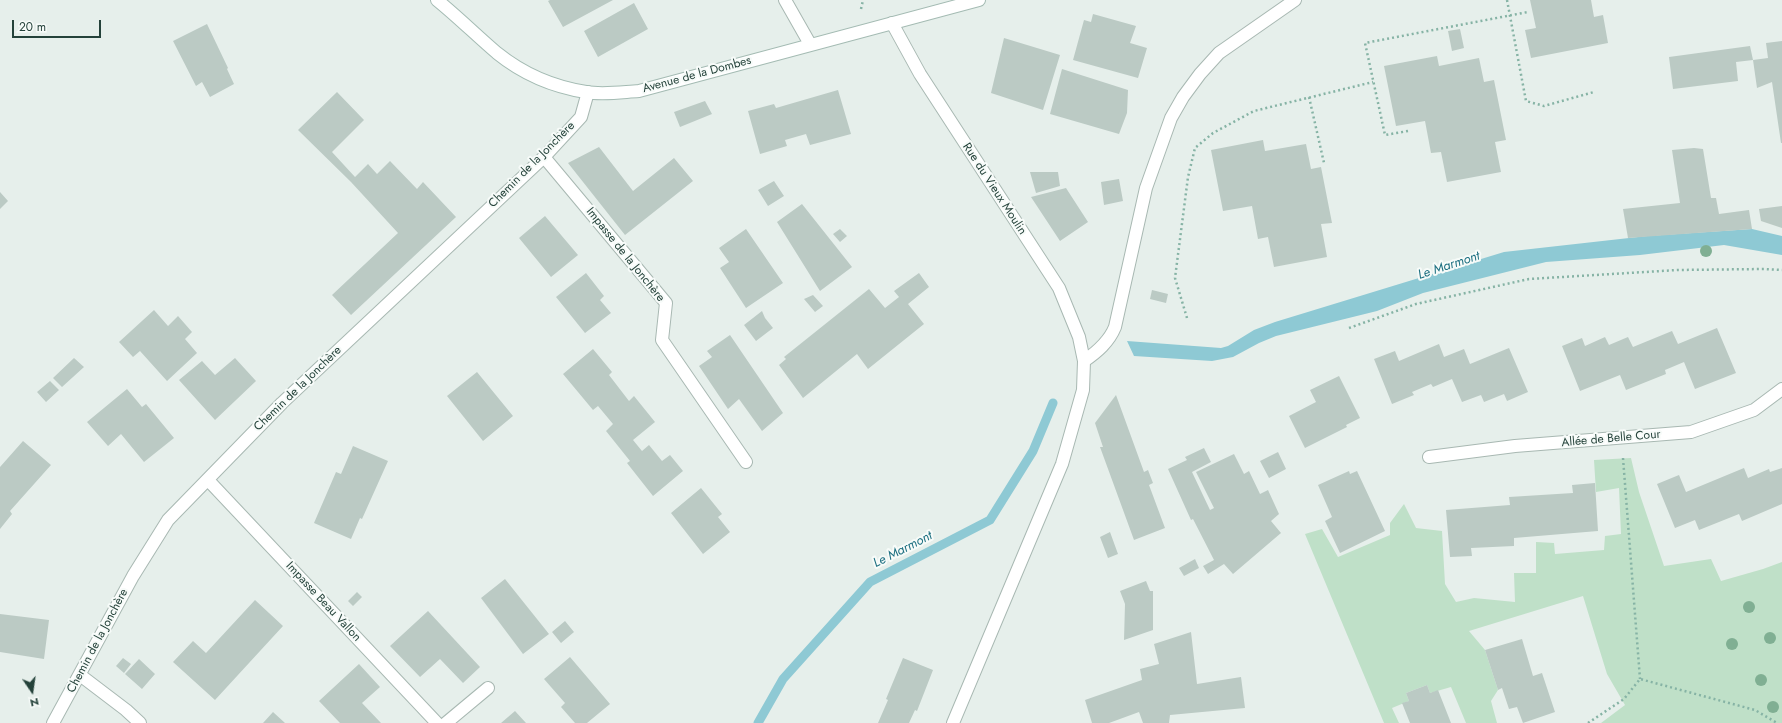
<!DOCTYPE html>
<meta charset="utf-8">
<style>
body{margin:0}
#map{position:relative;width:1782px;height:723px;overflow:hidden;background:#e6efeb;font-family:Jost,sans-serif}
canvas{display:block}
.north{position:absolute;left:12px;top:671px;width:40px;height:40px;-webkit-text-stroke:3px #f7fbf9;paint-order:stroke;rotate:167deg;font-size:11px;font-weight:700;line-height:16px;text-align:center;color:#24423a}
.north::after{content:'';display:block;margin:auto;width:14px;height:18px;background:#24423a;clip-path:polygon(50% 0,100% 100%,50% 72%,0 100%)}
.scale{position:absolute;left:12px;top:20px;width:89px;height:18px;box-sizing:border-box;border:2px solid #24423a;border-top:0;padding-left:5px;font-size:12px;line-height:14px;white-space:nowrap;color:#24423a;-webkit-text-stroke:3px #f7fbf9;paint-order:stroke}
</style>
<div id="map">
<canvas width="1782" height="723"></canvas>
<div class="north">N</div>
<div class="scale">20 m</div>
</div>
<script>
const g = document.querySelector('canvas').getContext('2d');
g.lineJoin = 'round';
function fillPath(path, color) { g.fillStyle = color; g.fill(path, 'evenodd'); }
function strokePath(path, color, width, dash) { g.strokeStyle = color; g.lineWidth = width; g.lineCap = dash ? 'butt' : 'round'; g.setLineDash(dash || []); g.stroke(path); }
function label(font, color, halo, rows, align = 'center') {
  g.font = font + ' Jost,sans-serif'; g.lineWidth = 4; g.setLineDash([]); g.textBaseline = 'middle'; g.strokeStyle = halo; g.fillStyle = color; for (const [text, x, y, turn = 0] of rows) {
    g.save(); g.translate(x, y); g.rotate((+turn || 0) * Math.PI / 180); g.textAlign = isNaN(turn) ? turn : align; if (halo) g.strokeText(text, 0, 0); g.fillText(text, 0, 0); g.restore();
  }
}
fillPath(new Path2D(`
 M1631 458 1639 492 1664 566 1711 559 1721 581 1763 569 1782 562V723H1601L1625 705 1607 674 1583 596 1469 631 1485 650 1498 690 1491 701 1497 723H1466L1451 687 1430 693 1427 685 1406 693 1409 701 1392 708 1399 723H1384L1305 534 1322 529 1338 557 1390 535V523L1404 504 1416 528 1442 531 1445 584 1456 602 1474 598 1515 602 1514 573H1536V542L1554 543 1555 554 1604 550 1605 536 1621 534 1619 488 1596 492 1594 460Z`), '#bfe0c8');
fillPath(new Path2D(`
 M1752 229 1782 236V255L1724 245 1640 255 1546 262 1423 293 1377 311 1276 336 1259 343 1233 357 1212 361 1134 356 1127 341 1221 348 1228 346 1254 330 1275 322 1504 252 1647 236Z`), '#8ec9d4');
strokePath(new Path2D(`
 M758 723 783 679 870 582 990 520 1033 451 1053 403`), '#8ec9d4', 9);
fillPath(new Path2D(`
 M550 0H613L563 27 548 1Z
 M1530 0H1591L1594 17 1603 15 1608 43 1531 58 1525 30 1536 28Z
 M634 3 648 29 598 57 584 31Z
 M1093 14 1136 26 1130 43 1147 48 1138 78 1073 60 1084 20 1091 22Z
 M207 24 228 68 227 69 234 84 210 97 202 82 196 86 173 41Z
 M1460 29 1464 48 1452 51 1448 31Z
 M1004 38 1060 55 1043 110 991 93Z
 M1782 41V143H1781L1772 82 1757 88 1753 60 1768 58 1766 43Z
 M1750 46 1753 60 1736 62 1738 81 1673 89 1669 57Z
 M1437 56 1439 66 1479 58 1484 82 1494 80 1506 140 1495 142 1501 172 1447 182 1441 152 1431 153 1425 121 1396 126 1384 66Z
 M1062 69 1128 90 1127 113 1119 134 1050 114Z
 M838 90 851 134 810 145 806 134 785 140 787 146 760 154 748 111 774 104 776 108Z
 M337 92 364 120 332 152 355 177 368 164 377 174 390 161 417 189 423 182 456 217 351 315 332 295 398 233 351 182 298 130Z
 M705 101 712 114 680 127 674 112Z
 M1263 140 1265 151 1306 144 1311 169 1321 167 1332 223 1321 224 1327 257 1274 267 1268 237 1258 239 1252 206 1223 211 1211 150Z
 M599 147 633 191 674 158 693 181 625 235 568 163Z
 M1694 148 1703 149 1711 198H1716L1719 214 1749 210 1752 229 1628 238 1623 209 1680 203 1672 150Z
 M1030 172H1058L1060 186 1036 193Z
 M1119 179 1123 201 1104 205 1101 182Z
 M774 181 784 196 768 206 758 190Z
 M1066 188 1088 222 1060 241 1031 197Z
 M0 192 8 201 0 209Z
 M802 204 852 267 820 291 777 222Z
 M1782 206V228L1761 221 1759 209Z
 M545 216 578 255 551 277 519 238Z
 M746 229 783 283 746 308 720 268 729 262 719 248Z
 M840 229 847 236 840 242 833 234Z
 M586 273 604 296 600 300 611 313 585 333 556 297Z
 M919 273 929 287 908 304 924 324 868 369 857 354 803 398 779 365 786 359 784 357 869 289 885 308 899 297 894 291Z
 M1152 290 1168 294 1166 303 1150 299Z
 M813 295 823 306 815 312 804 299Z
 M154 310 168 326 178 316 192 332 185 339 197 353 167 381 140 351 133 357 119 342Z
 M762 311 765 318 773 328 756 341 744 325Z
 M1717 328 1736 373 1695 389 1684 362 1665 370 1666 374 1626 390 1620 375 1580 391 1562 346 1582 338 1585 346 1605 337 1609 345 1628 337 1633 347 1672 331 1678 344Z
 M730 335 783 413 762 431 739 399 728 409 699 366 712 357 707 351Z
 M1439 344 1444 357 1464 349 1470 364 1509 348 1528 392 1507 401 1504 394 1484 402 1481 395 1462 402 1452 379 1433 387 1431 384 1412 392 1414 395 1392 404 1374 359 1395 351 1399 361Z
 M593 349 612 372 609 375 629 401 634 396 655 422 633 440 642 451 649 445 662 461 670 455 683 471 653 496 627 463 630 461 606 431 613 424 598 406 593 410 563 374Z
 M74 358 84 367 62 387 53 378Z
 M235 358 256 381 215 420 179 380 202 361 215 375Z
 M477 372 513 416 483 441 447 396Z
 M1339 376 1360 418 1346 425 1347 427 1305 448 1289 416 1316 402 1310 390Z
 M50 381 59 390 46 402 37 392Z
 M127 389 142 407 146 404 174 438 144 462 121 434 108 446 87 422Z
 M1116 395 1144 472 1148 470 1153 483 1149 485 1165 528 1134 540 1100 447H1103L1095 423Z
 M23 441 51 465 10 511 12 514 0 529V467Z
 M353 446 388 461 362 519 360 518 351 539 314 523 336 472 341 474Z
 M1204 448 1211 462 1192 472 1210 510 1214 508 1196 472 1234 454 1244 474 1249 471 1260 494 1268 490 1279 514 1271 521 1281 533 1233 574 1224 564 1208 574 1203 566 1214 560 1193 519 1191 520 1168 469 1187 460 1185 457Z
 M1278 452 1286 469 1269 478 1260 461Z
 M1744 468 1748 478 1769 469 1770 472 1782 468V504L1742 521 1739 514 1699 530 1695 520 1675 528 1657 484 1679 475 1686 492Z
 M1349 471 1350 474 1357 471 1385 531 1340 553 1325 521 1332 517 1318 485Z
 M1595 483 1598 531 1514 538V546L1471 548 1472 556 1450 557 1446 510 1510 505 1509 497 1573 493 1572 485Z
 M701 488 722 514 718 517 730 532 703 554 671 513Z
 M1110 532 1118 554 1108 558 1100 537Z
 M1195 559 1199 568 1184 576 1179 568Z
 M505 579 549 634 523 654 481 598Z
 M1146 581 1150 591H1153V630L1124 640 1125 604 1120 591Z
 M357 592 362 597 353 606 348 601Z
 M255 600 283 626 215 700 173 662 193 641 206 653Z
 M428 611 480 667 463 683 440 659 420 677 390 646Z
 M0 614 49 620 44 659 0 652Z
 M565 621 574 632 561 643 552 632Z
 M1191 632 1197 684 1241 677 1245 708 1170 715 1169 723H1143L1139 712 1109 723H1092L1085 700 1142 680 1140 669 1159 664 1154 644Z
 M1522 639 1533 676 1542 673 1555 712 1523 723 1517 707 1509 709 1502 688 1498 690 1485 650Z
 M570 657 610 704 587 723H575L561 707 565 703 544 679Z
 M123 658 131 664 124 673 116 666Z
 M903 658 933 670 917 711 915 710 909 723H878L888 700 886 699Z
 M139 659 155 674 142 689 125 674Z
 M359 664 380 687 362 703 381 723H340L319 701Z
 M1427 685 1430 693 1438 690 1451 723H1410L1402 703 1409 701 1406 693Z
 M515 711 526 723H501Z
 M273 712 285 723H263Z`), '#bbcac4');
const minor = new Path2D(`
 M785 0 810 44
 M892 23 920 74 1059 288 1079 337 1084 361
 M544 157 666 303 662 340 746 462
 M1429 457 1515 446 1691 432 1754 410 1782 389
 M208 480 437 723
 M80 675 126 710 140 723
 M53 723 133 576 168 520 282 403 544 157 581 117 588 92
 M446 723 488 688`);
const tertiary = new Path2D(`
 M953 723 1062 464 1083 390 1084 361C1097 352 1109 342 1115 327L1146 188 1171 118 1183 97 1200 74 1219 53 1295 0`);
const secondary = new Path2D(`
 M437 0C458 17 477 36 497 53 523 74 554 87 586 92 603 95 622 92 639 91L979 0`);
strokePath(minor, '#a8b8b2', 14);
strokePath(tertiary, '#a8b8b2', 14);
strokePath(secondary, '#a4bbb3', 14);
strokePath(new Path2D(`
 M1507 0 1526 101 1544 106 1594 92
 M861 9 863 0
 M1309 97 1324 163
 M1408 131 1385 135 1365 43 1528 12
 M1187 318 1175 278 1188 177 1195 148 1213 133 1254 111 1373 82
 M1349 328 1416 304 1529 279 1678 270 1764 269 1782 270
 M1623 458 1640 679
 M1588 723 1624 699 1640 679 1755 710 1777 723`), '#86b3a5', 2.5, [2, 3]);
strokePath(minor, '#fff', 12);
strokePath(tertiary, '#fff', 12);
strokePath(secondary, '#fff', 12);
g.fillStyle = '#80af93';
for (const [x, y] of [
 [1706,251],
 [1749,607],
 [1770,638],
 [1732,644],
 [1761,680],
 [1773,707]
]) { g.beginPath(); g.arc(x, y, 6, 0, 2 * Math.PI); g.fill(); }
label('12px', '#24423a', '#f7fbf9', [
 ["Avenue de la Dombes",697,75,-15],
 ["Chemin de la Jonchère",532,165,-45],
 ["Rue du Vieux Moulin",994,189,57],
 ["Impasse de la Jonchère",625,255,51],
 ["Chemin de la Jonchère",298,389,-44],
 ["Allée de Belle Cour",1611,439,-5],
 ["Impasse Beau Vallon",323,602,47],
 ["Chemin de la Jonchère",98,641,-62]
]);
label('italic 13px', '#1c6f80', '#f7fbf9', [
 ["Le Marmont",1449,266,-18],
 ["Le Marmont",903,550,-27]
]);
</script>
